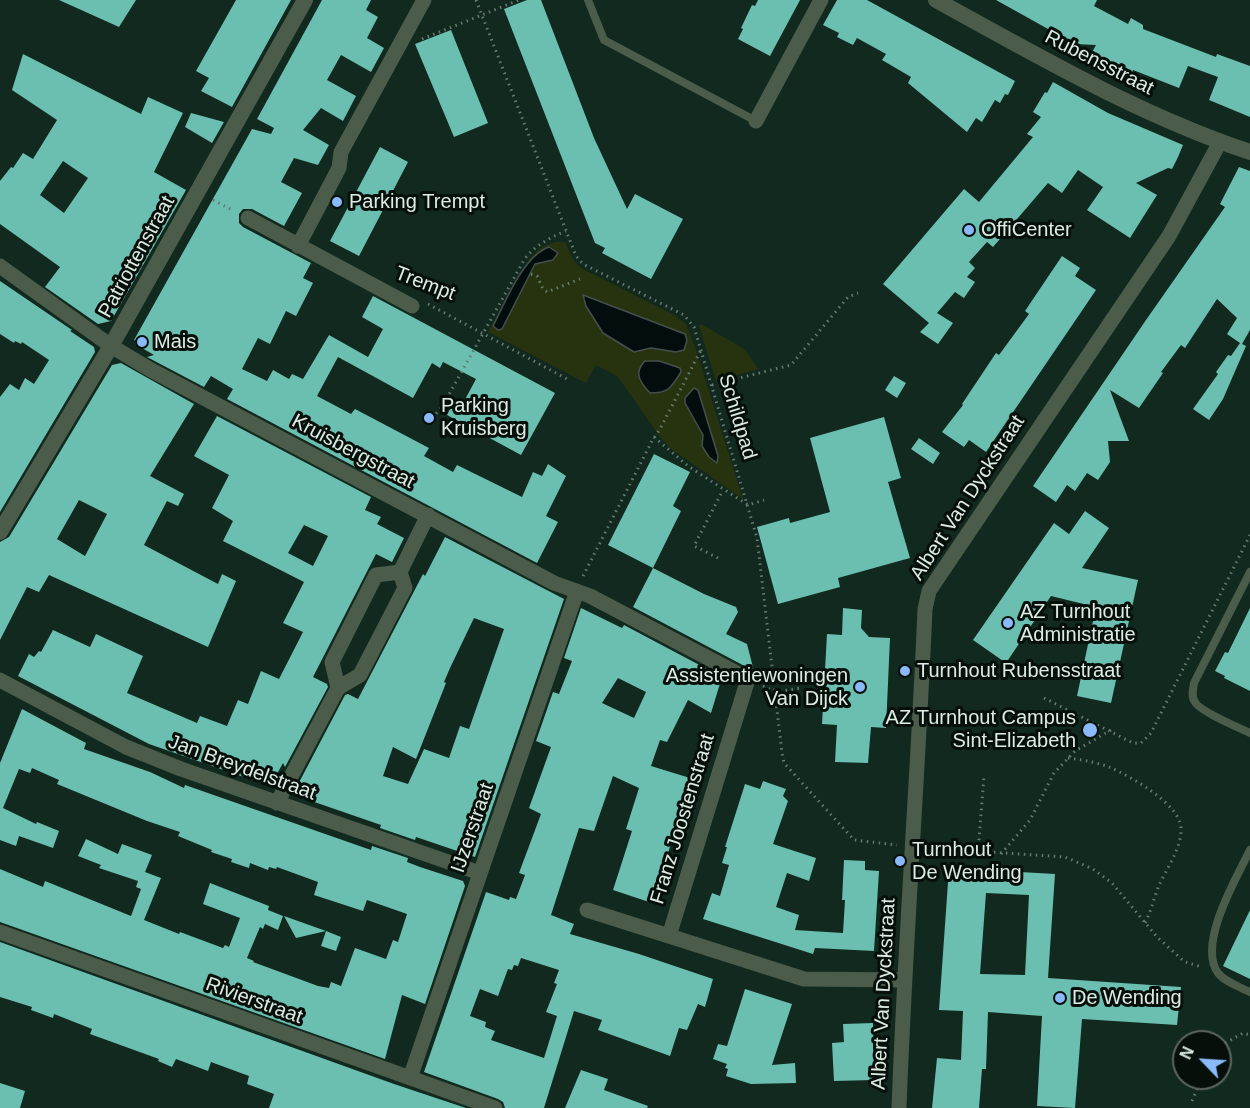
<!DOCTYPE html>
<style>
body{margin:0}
#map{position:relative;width:1250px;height:1108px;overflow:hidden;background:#11291e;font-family:Arial,sans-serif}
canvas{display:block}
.north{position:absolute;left:1172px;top:1030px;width:60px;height:60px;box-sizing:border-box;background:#060f0a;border:2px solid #5c6761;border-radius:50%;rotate:295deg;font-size:16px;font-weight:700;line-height:24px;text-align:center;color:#dcebe3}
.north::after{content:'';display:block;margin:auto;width:21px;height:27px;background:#8abafc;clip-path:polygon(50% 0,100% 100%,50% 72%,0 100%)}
</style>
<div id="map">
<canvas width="1250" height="1108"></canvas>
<div class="north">N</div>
</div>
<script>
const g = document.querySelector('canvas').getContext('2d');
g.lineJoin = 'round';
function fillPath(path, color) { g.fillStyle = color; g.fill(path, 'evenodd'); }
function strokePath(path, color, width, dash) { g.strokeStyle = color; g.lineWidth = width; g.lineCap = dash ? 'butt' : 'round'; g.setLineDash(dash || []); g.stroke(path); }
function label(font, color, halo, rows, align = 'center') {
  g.font = font + ' Arial,sans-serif'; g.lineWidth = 6; g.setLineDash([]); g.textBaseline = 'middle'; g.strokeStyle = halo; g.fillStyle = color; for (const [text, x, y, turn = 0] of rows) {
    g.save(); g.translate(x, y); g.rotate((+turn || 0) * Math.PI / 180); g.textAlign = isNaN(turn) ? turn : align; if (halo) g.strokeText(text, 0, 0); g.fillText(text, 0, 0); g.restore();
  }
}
fillPath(new Path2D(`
 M555 242H565L573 259 581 268 674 315 686 324 695 347 743 499 670 448 661 438 617 376 596 365 586 383 488 332 530 258 542 247Z
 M701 324 743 348 759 369 716 381 699 326Z`), '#27330e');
const water = new Path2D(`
 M549 247 558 253 553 260 535 264 502 329 498 330 493 326C505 303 523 256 549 247Z
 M583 295 685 334 687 340 684 350 676 352 651 348 634 352 603 333 586 306Z
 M645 361H659L680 368 681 372C671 387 670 393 650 393 640 382 633 373 645 361Z
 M694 388 698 390 718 456 717 463 709 457 702 446 703 435 685 403V398Z`);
fillPath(water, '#030d0e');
strokePath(water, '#44504e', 1.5);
fillPath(new Path2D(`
 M59 0H136L119 27Z
 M236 0H291L232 107 201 91 209 78 196 71Z
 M322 0H371L366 10 378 17 367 38 384 48 371 72 341 55 327 80 356 96 343 121 321 108 303 130 329 145 318 165 294 158 281 182 302 193 284 226 252 209H243L239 214V223L243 227 311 263 303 278 313 283 296 316 286 311 270 344 258 338 242 369 267 381 273 370 289 379 292 374 303 379 329 335 368 357 383 329 362 317 373 296 555 393 521 455 447 415 453 403 461 407 476 379 443 362 440 368 432 363 413 398 338 357 317 396 351 414 355 409 429 448 424 456 453 472 457 465 522 497 533 472 542 476 548 464 566 476 546 516 558 522 537 563 227 399 233 389 211 376 204 387 147 357 154 355 135 344 137 341 134 340 252 129 271 134 274 128 257 119Z
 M527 0H541L594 138 627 209 635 194 683 219 651 279 602 253 605 248 595 243 504 9Z
 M758 0H800L770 56 738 39 743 29 741 28 752 5 755 6Z
 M837 0H867L1015 81 1008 95 1005 94 1000 103 995 100 982 122 976 118 967 132 908 83 911 77 882 60 886 54 857 38 853 45 837 37 839 33 823 25Z
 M996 0H1097L1094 6 1128 24 1131 18 1143 25V29L1216 57 1217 54 1250 66V117L1209 100 1218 77 1188 66 1179 88 1133 70 1132 74 1091 54 1096 45 1075 44Z
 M451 30 488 123 454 137 415 44Z
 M23 54 141 114 148 97 183 113 154 172 186 190 111 321 98 324 45 287 60 267 0 224V181L11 167 13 168 23 153 33 159 57 120 12 90ZM63 161 88 178 64 213 40 195Z
 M1053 82 1108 113 1183 145 1178 157 1172 169 1168 168 1136 183 1157 195 1130 238 1087 210 1103 187 1078 170 1062 193 1048 183 993 247 987 242 969 262 975 268 967 277 975 282 964 298 955 292 937 313 953 323 938 344 920 332 929 323 883 284 964 189 979 202 1033 137 1027 134 1041 117 1033 112 1045 92 1047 93Z
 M191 113 224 122 212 143 185 127Z
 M380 147 408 162 359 256 330 241Z
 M1239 167 1250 171V330L1242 344 1246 346 1223 399 1209 420 1193 409 1218 374 1216 372 1228 355 1231 356 1240 343 1227 334 1237 318 1217 299 1185 348 1181 345 1161 372 1163 373 1139 408 1110 390 1129 441H1108L1110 462 1098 480 1087 473 1075 491 1067 485 1056 502 1033 486 1146 320 1225 207 1220 204Z
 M1062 256 1080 268 1075 276 1096 290 986 452 969 440 964 447 942 432 963 405 962 404 996 353 999 355 1029 314 1025 311Z
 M0 281 72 330 70 331 94 347 95 352 0 512V397L10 384 19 390 25 378 34 384 49 360 22 342 21 344 15 341 14 343 0 334Z
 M121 363 194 404 150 476 184 494 178 506 167 501 144 545 218 584 222 574 236 581 208 647 49 575 39 592 27 587 0 640V542L9 537 112 365ZM79 500 107 514 85 556 57 539Z
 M894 376 906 383 897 398 885 390Z
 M217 416 371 497 365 510 381 517 377 524 404 538 392 562 376 554 313 677 327 684 328 687 285 767 283 763 272 783 269 781 267 785 149 744 18 676 29 654 34 657 39 651 41 652 53 630 90 647 96 634 143 656 127 693 197 723 200 716 227 726 238 700 248 704 261 671 279 679 303 632 283 623 304 582 223 541 233 521 212 508 229 475 194 456ZM304 525 328 536 313 566 288 553Z
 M884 417 901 478 888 482 910 558 838 578 840 587 778 604 757 527 789 518 790 523 830 512 810 438Z
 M919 438 940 453 933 464 911 449Z
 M654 454 690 472 673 506 681 511 653 568 608 545Z
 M1085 511 1109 528 1082 568 1138 580 1111 703 1077 696 1096 607 1051 596 1006 663 973 640 1054 523 1069 534Z
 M445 537 564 599 475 857 416 837 415 840 380 828 381 825 297 796 295 790 345 695 348 694 358 699 423 574 425 576ZM474 618 504 629 469 729 460 726 449 758 424 749 408 784 383 776 393 747 416 759 446 683 444 682 450 668Z
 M653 568 704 594 736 607 738 612 726 634 747 644 754 671 633 607Z
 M581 608 622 628 624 625 722 677 711 713 688 700 667 742 660 740 651 766 690 778 665 864 652 903 613 890 632 831 626 829 639 788 613 776 594 831 579 828 551 915 574 924 570 934 639 954 713 979 705 1007 698 1004 687 1030 679 1028 670 1056 598 1030 602 1020 574 1011 544 1108H505L503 1102 498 1099 424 1072 486 892 509 900 510 897 516 899 525 875 519 873 541 814 529 808 551 747 536 741 553 692 559 694 572 661 564 658ZM618 678 646 692 634 718 602 703ZM521 958 559 970 554 983 557 984 546 1012 557 1016 544 1058 491 1040 495 1031 485 1027 486 1022 470 1016 480 989 498 996 508 969 512 970 514 965 518 966Z
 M843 608 862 610 861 628 869 637 890 638 886 728 871 727 868 763 835 762 837 725 822 724 827 634 842 635Z
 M1250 608V691L1224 678 1225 676 1215 671 1225 652 1228 653Z
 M22 709 86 743 84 749 150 772 184 788 185 785 371 850 372 846 408 858 407 862 420 867 463 881 465 886 425 1004 402 995 385 1059 0 922V869L43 887 45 881 131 916 141 889 136 887 138 881 99 868 101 865 78 856 86 839 118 854 122 844 152 855 145 872 161 878 144 920 179 934 180 932 223 948 225 945 229 947 240 918 203 904 210 883 269 906 268 910 283 916 278 930 265 924 263 929 260 927 247 958 254 961 253 962 318 986 329 988 331 982 341 986 355 948 386 959 393 940 398 942 407 914 367 900 363 911 314 895 318 882 277 867 276 869 269 867 268 870 250 863 249 868 231 862 232 859 211 852 212 850 178 836 180 832 147 821 57 784 59 780 32 768 30 773 19 769 3 808 36 824 37 822 59 831 53 848 19 836 16 846 0 840V763Z
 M763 781 786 789 783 796 788 801 773 844 816 858 809 881 787 873 776 907 799 915 795 930 843 933 845 900H842L844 860 865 861V870L879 871 874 951 815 948 813 954 703 919 712 893 720 896 729 865 722 863 727 847H725L745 784 760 789Z
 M949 868 1055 874 1048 978 1181 987 1177 1025 1082 1019 1075 1108 1037 1106 1042 1016 988 1012 986 1069H982L979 1108H932L937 1058 961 1060 963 1011 939 1010ZM986 893 1029 895 1025 975 980 974Z
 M1250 910V979L1223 966Z
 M284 916 326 931 296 938Z
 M326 931 341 937 336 951 321 946Z
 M0 942 394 1084 466 1108H269L274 1094 247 1084 249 1076 211 1062 208 1071 176 1059 172 1067 158 1061 159 1059 90 1034 92 1029 54 1014 53 1018 31 1010 32 1007 0 997Z
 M745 989 792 1004 772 1065 795 1063 796 1083 751 1084 726 1076 728 1069 725 1068 727 1064 713 1059 718 1044 727 1046Z
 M873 1023 874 1080 834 1081 832 1043 844 1042 843 1024Z
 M581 1070 608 1079 604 1090 648 1106 647 1108H565Z
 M0 1083 25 1091 20 1108H0Z`), '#6bbfb0');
strokePath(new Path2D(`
 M476 0 576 256 583 264 684 315 694 327 757 538 782 753 784 763 854 840 897 845
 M422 39 519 0
 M213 200 234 211
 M531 274 537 276 543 289 547 292 580 279
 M428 304 569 380
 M712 385 791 365 848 297 858 293
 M432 418 442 407 524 260C535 245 549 238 566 231
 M654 437 688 466 748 505 764 500
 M718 558 694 546 723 490
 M583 576 652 441 660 429 701 350
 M763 686 776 692 801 688
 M1044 698 1133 743H1141L1151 733 1250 535
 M1068 758C1082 760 1096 762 1109 767 1130 776 1180 804 1181 828 1182 849 1165 870 1158 888 1153 900 1151 912 1145 923
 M928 848 1065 857 1093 869 1112 883 1157 937 1185 962 1202 967
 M978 852 984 776
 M1001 854 1030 820 1054 773 1075 751 1111 730
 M1220 1046 1243 1033 1250 1035
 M1192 1101 1202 1078`), '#667b71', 3, [1.5, 4.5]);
strokePath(new Path2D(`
 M588 0 604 40 756 121
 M1250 572 1194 683C1193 689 1191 697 1195 702 1199 711 1240 728 1250 733
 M1250 850C1237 877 1197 944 1218 973 1225 982 1240 987 1250 992`), '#4b5d4a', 8);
strokePath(new Path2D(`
 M756 121 821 0
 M248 218 412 306
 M298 246 339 168 341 152 424 0
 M0 266 111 346 151 370 554 583 590 596 748 679 669 936 804 979 904 980
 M400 572 428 515
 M0 680 126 747 181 769 480 873
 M277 803 338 688 360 675 405 588 400 572 376 575 332 662 338 688
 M587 910 669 936
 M0 932 495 1108
 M410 1078 577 591
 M899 1108C905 942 918 776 925 609L929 591 1169 236 1220 142`), '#4b5d4a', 15);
strokePath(new Path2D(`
 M936 0C1038 56 1139 115 1250 152
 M0 532 111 346 305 0`), '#4b5d4a', 16);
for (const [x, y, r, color] of [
 [337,202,6,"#8abafc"],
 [969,230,6,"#8abafc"],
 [142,342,6,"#8abafc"],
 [429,418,6,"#8abafc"],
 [1008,623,6,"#8abafc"],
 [905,671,6,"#8abafc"],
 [860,687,6,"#8abafc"],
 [1090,730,8,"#8abafc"],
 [900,861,6,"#8abafc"],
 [1060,998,6,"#8abafc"]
]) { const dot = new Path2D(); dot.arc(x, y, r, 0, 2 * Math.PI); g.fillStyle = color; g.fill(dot); strokePath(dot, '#060f0a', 2); }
label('20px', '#dcebe3', '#060f0a', [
 ["Rubensstraat",1099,63,27],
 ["Patriottenstraat",137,257,-61],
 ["Trempt",425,284,21],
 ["Schildpad",737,417,73],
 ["Kruisbergstraat",353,452,28],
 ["Albert Van Dyckstraat",968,498,-57],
 ["Jan Breydelstraat",242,768,20],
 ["Franz Joostenstraat",683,819,-73],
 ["IJzerstraat",473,828,-71],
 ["Albert Van Dyckstraat",884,994,-87],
 ["Rivierstraat",254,1001,20]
]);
label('20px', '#dcebe3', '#060f0a', [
 ["Parking Trempt",349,202],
 ["OffiCenter",981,230],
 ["Mais",154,342],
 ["Parking",441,406],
 ["Kruisberg",441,429],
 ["AZ Turnhout",1020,612],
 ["Administratie",1020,635],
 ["Turnhout Rubensstraat",917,671],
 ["Assistentiewoningen",848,676,"right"],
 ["Van Dijck",848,699,"right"],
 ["AZ Turnhout Campus",1076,718,"right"],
 ["Sint-Elizabeth",1076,741,"right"],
 ["Turnhout",912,850],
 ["De Wending",912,873],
 ["De Wending",1072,998]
], 'left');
</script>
